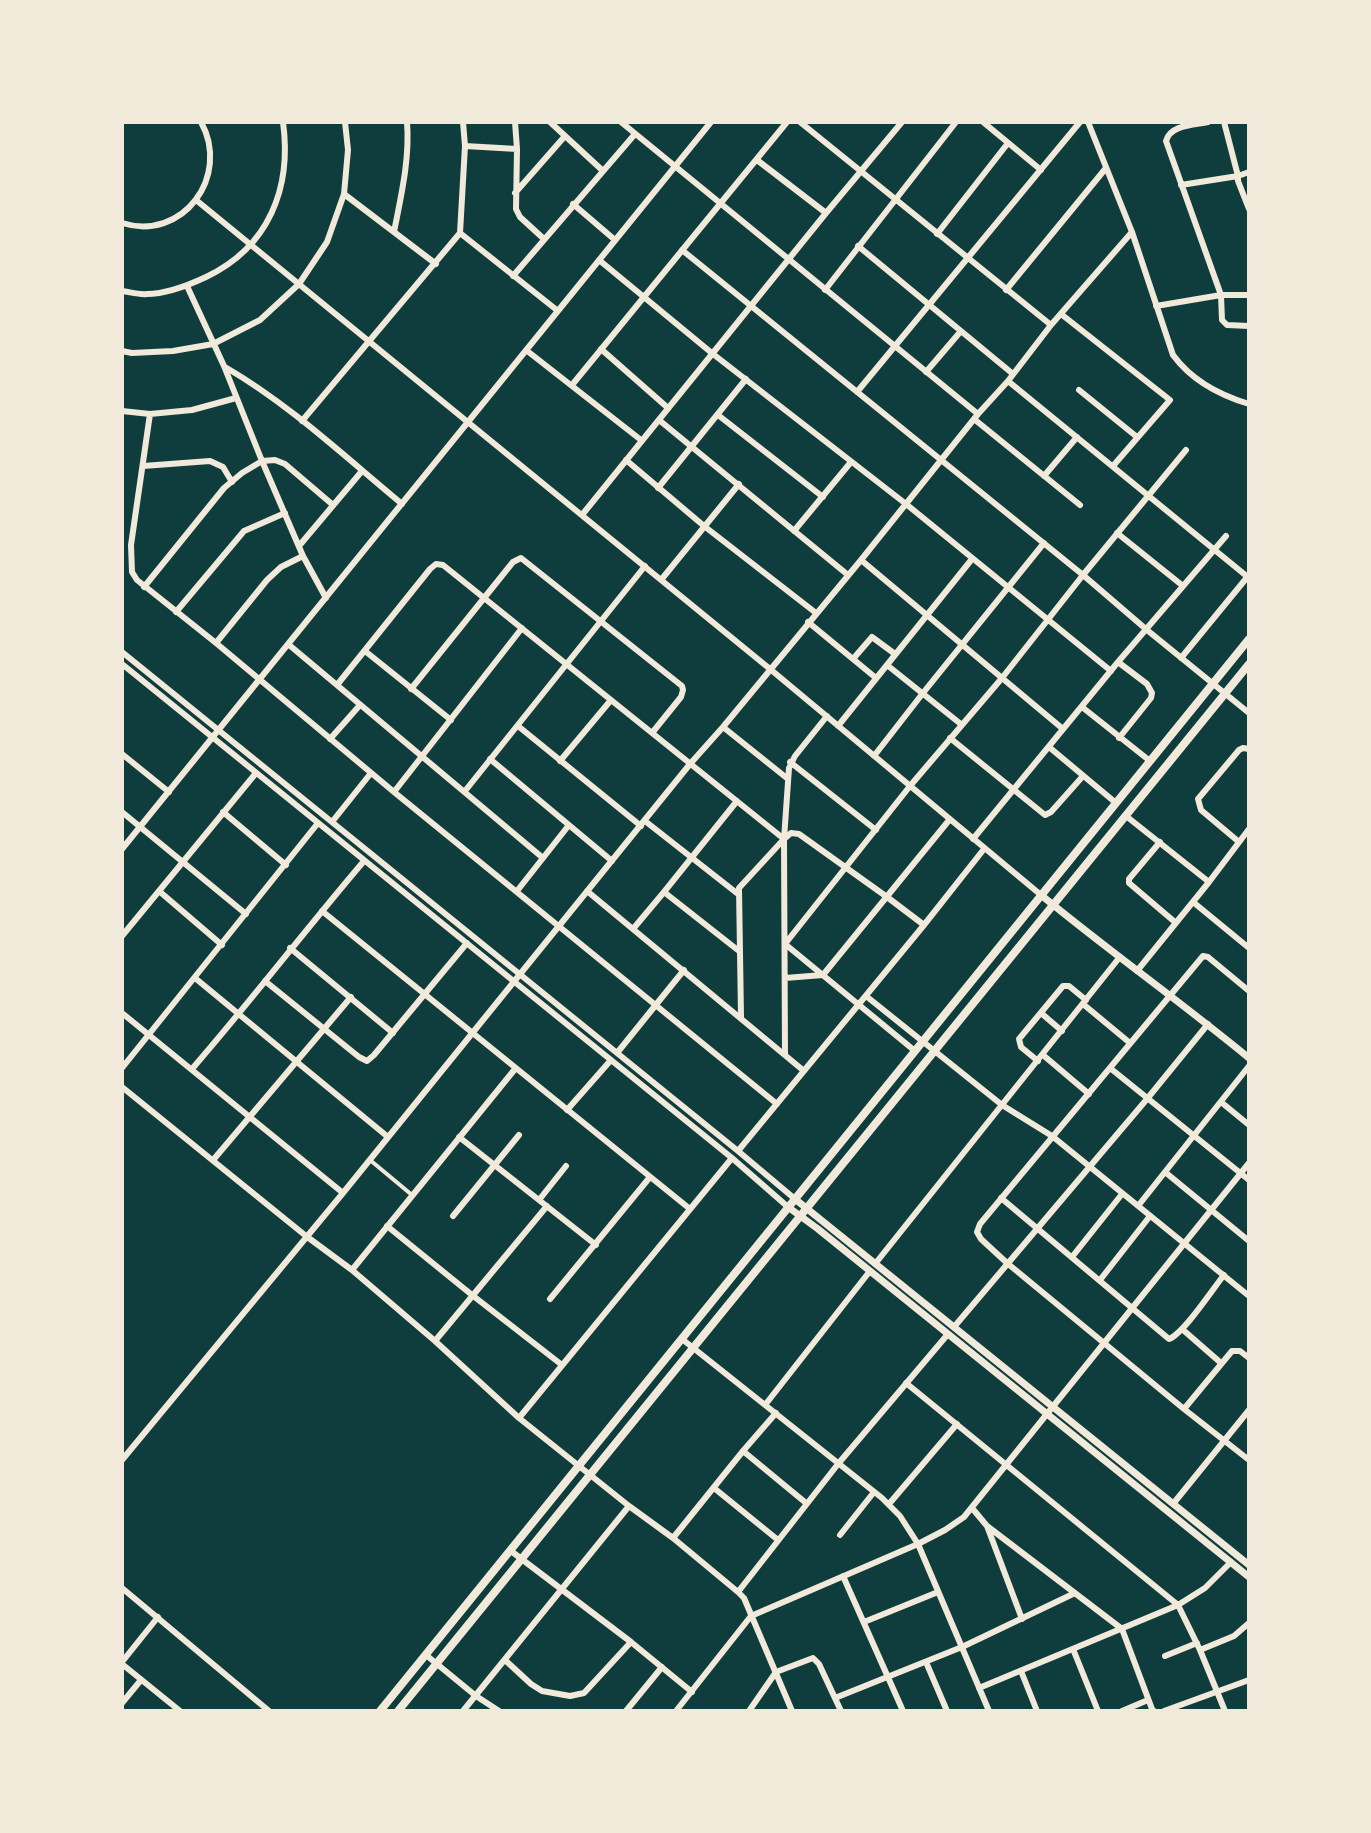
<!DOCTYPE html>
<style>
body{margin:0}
#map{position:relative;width:1371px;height:1833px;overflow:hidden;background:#0f3d3e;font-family:Poppins,sans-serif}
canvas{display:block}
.frame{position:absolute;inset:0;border:124px solid #f1e9da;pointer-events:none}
</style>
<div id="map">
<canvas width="1371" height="1833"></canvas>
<div class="frame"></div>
</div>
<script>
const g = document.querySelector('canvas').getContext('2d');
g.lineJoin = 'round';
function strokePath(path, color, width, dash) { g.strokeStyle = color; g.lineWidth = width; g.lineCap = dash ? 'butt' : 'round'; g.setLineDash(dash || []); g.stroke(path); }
strokePath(new Path2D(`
 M370 1160 412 1195`), '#f1e9da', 4);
strokePath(new Path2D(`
 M515 122 517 149 516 209 520 217 544 239
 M550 122 602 170
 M621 122 978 414
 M800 122 1051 325
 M983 122 1041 170
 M1088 122 1132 232 1173 355C1192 381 1219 395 1249 404
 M1208 122C1193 125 1170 125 1166 141L1221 295 1222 320 1227 325 1249 326
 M1224 122 1238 176V181L1249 209
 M465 146 517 149
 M757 160 826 213
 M1181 185 1238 176 1249 172
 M515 193 565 136
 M344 194 436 264
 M196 200 770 669 1041 895
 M573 204 615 240
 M122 223C183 242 231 176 201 122
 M394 232C401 196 410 159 407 122
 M460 233 558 311
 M937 234 1008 143
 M858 246 1013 374
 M682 250 1083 575 1147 630 1249 713
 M599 260 713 354 906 504 1111 671
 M513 276 635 134
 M187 286 224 366 262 461 303 556 326 598
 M825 290 956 122
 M1006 290 1106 168
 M122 291C130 292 139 295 147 294 167 294 189 285 206 277 269 247 292 188 283 122
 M1156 306 1221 295H1249
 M1061 314 1170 400 1113 466
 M601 349 668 408
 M526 350 641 440
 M122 351 132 353 173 351 213 344 260 320 299 284 327 242 344 194 348 150 345 122
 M225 367C289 404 344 456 402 504
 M926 372 961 331
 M1008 381 1249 578
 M572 385 787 122
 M1079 390 1137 437
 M857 392 1080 122
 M122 411 150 414 192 410 236 398
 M150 414 131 545 132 572 137 580 216 643 394 792 777 1104
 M718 415 823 497
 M974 419 1080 505
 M659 420 848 575
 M302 421 460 233 465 146 463 122
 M626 460 704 526 816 613
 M143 466 210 461 223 467 232 482
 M1044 476 1077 437
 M658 488 746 379
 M582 515 826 213 902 122
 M794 531 851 462
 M1117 533 1183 586
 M299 546 362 471
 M861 560 1063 729
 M661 580 739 484
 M144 587 224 488 242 473 262 461 275 460 285 464 333 505
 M176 612 244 531 285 513
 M808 622 876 678
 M216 643 267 580 281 567 303 556
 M288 644 543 858
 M365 651 451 720
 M122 652 738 1151 795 1199
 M1181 658 1249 575
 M853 659 872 637 895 654
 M1118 662 1147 684 1152 693 1151 698 1119 738
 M122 664 732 1158 788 1207
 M887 665 962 725
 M337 685 430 569 436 564 443 565 784 839 791 833 799 834 887 897 924 925
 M411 689 513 562 521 558 682 686 683 690 681 697 652 733
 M1082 707 1150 761
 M518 726 641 826
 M838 726 972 559
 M723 727 788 779
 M950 738 1045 815 1051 812 1083 776
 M330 739 360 705
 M1049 747 1116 803
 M122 754 169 792
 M874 756 923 693 1044 543
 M490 759 612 861
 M560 761 611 700
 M790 762 876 830
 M465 791 645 566
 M394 792 522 628
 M122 812 246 914
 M223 812 286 865
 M1126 816 1209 882
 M645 821 738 894
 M332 822 371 773
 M973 839 1118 662 1226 536
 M1160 842 1129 879V883L1176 923
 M1239 842 1201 810 1198 799 1239 750 1243 748 1249 749
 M122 849 711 122
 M159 891 222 945
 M517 891 569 825
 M587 891 804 1071
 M664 892 739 951
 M1193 902 1249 948
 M322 911 690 1209
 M633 929 664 892 737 801
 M122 936 256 773
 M290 948 393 1033
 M1137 971 1209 882 1249 829
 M195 978 388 1137
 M785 978 823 975 950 819
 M265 981 359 1057 367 1061 374 1055 467 943
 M1249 991 1208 957 1203 956 980 1224 977 1232 981 1239 1007 1263 1184 1409 1249 1460
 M866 996 1002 1105 1052 1136 1249 1296
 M1083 1004 1130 1043
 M122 1013 343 1193
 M1041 1013 1062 1031
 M741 1017 739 888 784 839
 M915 1051 785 944 910 786 1002 678 1083 575 1186 450
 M617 1053 684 970
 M785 1055 784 839 789 768 795 756 827 716
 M1043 1055 1089 1094
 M1038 1061 1021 1047 1019 1039 1063 986H1069L1086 1000
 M122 1068 318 823
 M1110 1068 1249 1180
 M192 1069C251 1001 306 929 364 861
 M122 1087 306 1236 352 1270 435 1341 519 1418 629 1506 673 1538 738 1592 744 1598 792 1711
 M1221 1102 1249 1125
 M567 1110 611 1060
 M459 1137 596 1245
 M738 1151 924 925 984 849
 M214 1159 351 997
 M1165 1172 1249 1241
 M1001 1198 1169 1339C1184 1333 1212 1290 1224 1275
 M539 1200 566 1166
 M1138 1206 1249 1066
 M453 1216 519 1135
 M387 1226 472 1295 562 1365
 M1072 1257 1122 1194
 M875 1264 1119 958
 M352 1270 515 1069
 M1100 1280 1150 1216
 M550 1299 650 1177
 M954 1327 1147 1099 1208 1024
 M1182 1329 1221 1363
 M682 1339 882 1498 900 1516 918 1544 989 1711
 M435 1341 547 1206
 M906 1383 1178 1605 1200 1650 1225 1711
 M765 1405 870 1271
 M1184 1409 1232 1351H1240L1249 1358
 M519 1418 732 1158
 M743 1451 806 1503
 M122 1460 343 1193 690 764 723 727 861 560 978 414 1008 381 1051 325 1132 232
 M714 1488 778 1540
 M889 1504 957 1424
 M1173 1504 1249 1410
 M972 1508 987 1526 1122 1629 1152 1709 1154 1711
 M987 1526 1022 1619
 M840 1535 874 1492
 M673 1538 743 1451 776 1413
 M511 1551 631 1642 692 1692
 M843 1576 903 1711
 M122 1588 269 1711
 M738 1592 838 1464 948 1334
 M864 1622 938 1592
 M1073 1649 1098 1711
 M1200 1650 1234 1636 1249 1623
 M426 1655 476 1696 499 1711
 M1165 1656 1197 1643
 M505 1660 531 1684 542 1691 570 1696 584 1693 631 1642
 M122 1662 158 1617
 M926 1662 947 1711
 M122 1664 180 1711
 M1021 1671 1037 1711
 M979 1688 1178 1605 1205 1588 1231 1562
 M835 1698 962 1647 1075 1593
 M122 1703 141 1680
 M463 1711 629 1506
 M626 1711 662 1667
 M676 1711 751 1616 918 1544 945 1530 964 1517 1249 1163
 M749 1711 776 1672 813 1658 819 1664 841 1711
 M1122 1711 1148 1700
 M1164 1711 1249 1680`), '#f1e9da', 6);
strokePath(new Path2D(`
 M1041 895C1109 951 1181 1002 1249 1058
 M795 1199 1249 1565
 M788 1207 818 1229 1249 1577`), '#f1e9da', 7);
strokePath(new Path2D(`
 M380 1711 1249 639
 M398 1711 1249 664`), '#f1e9da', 8);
</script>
